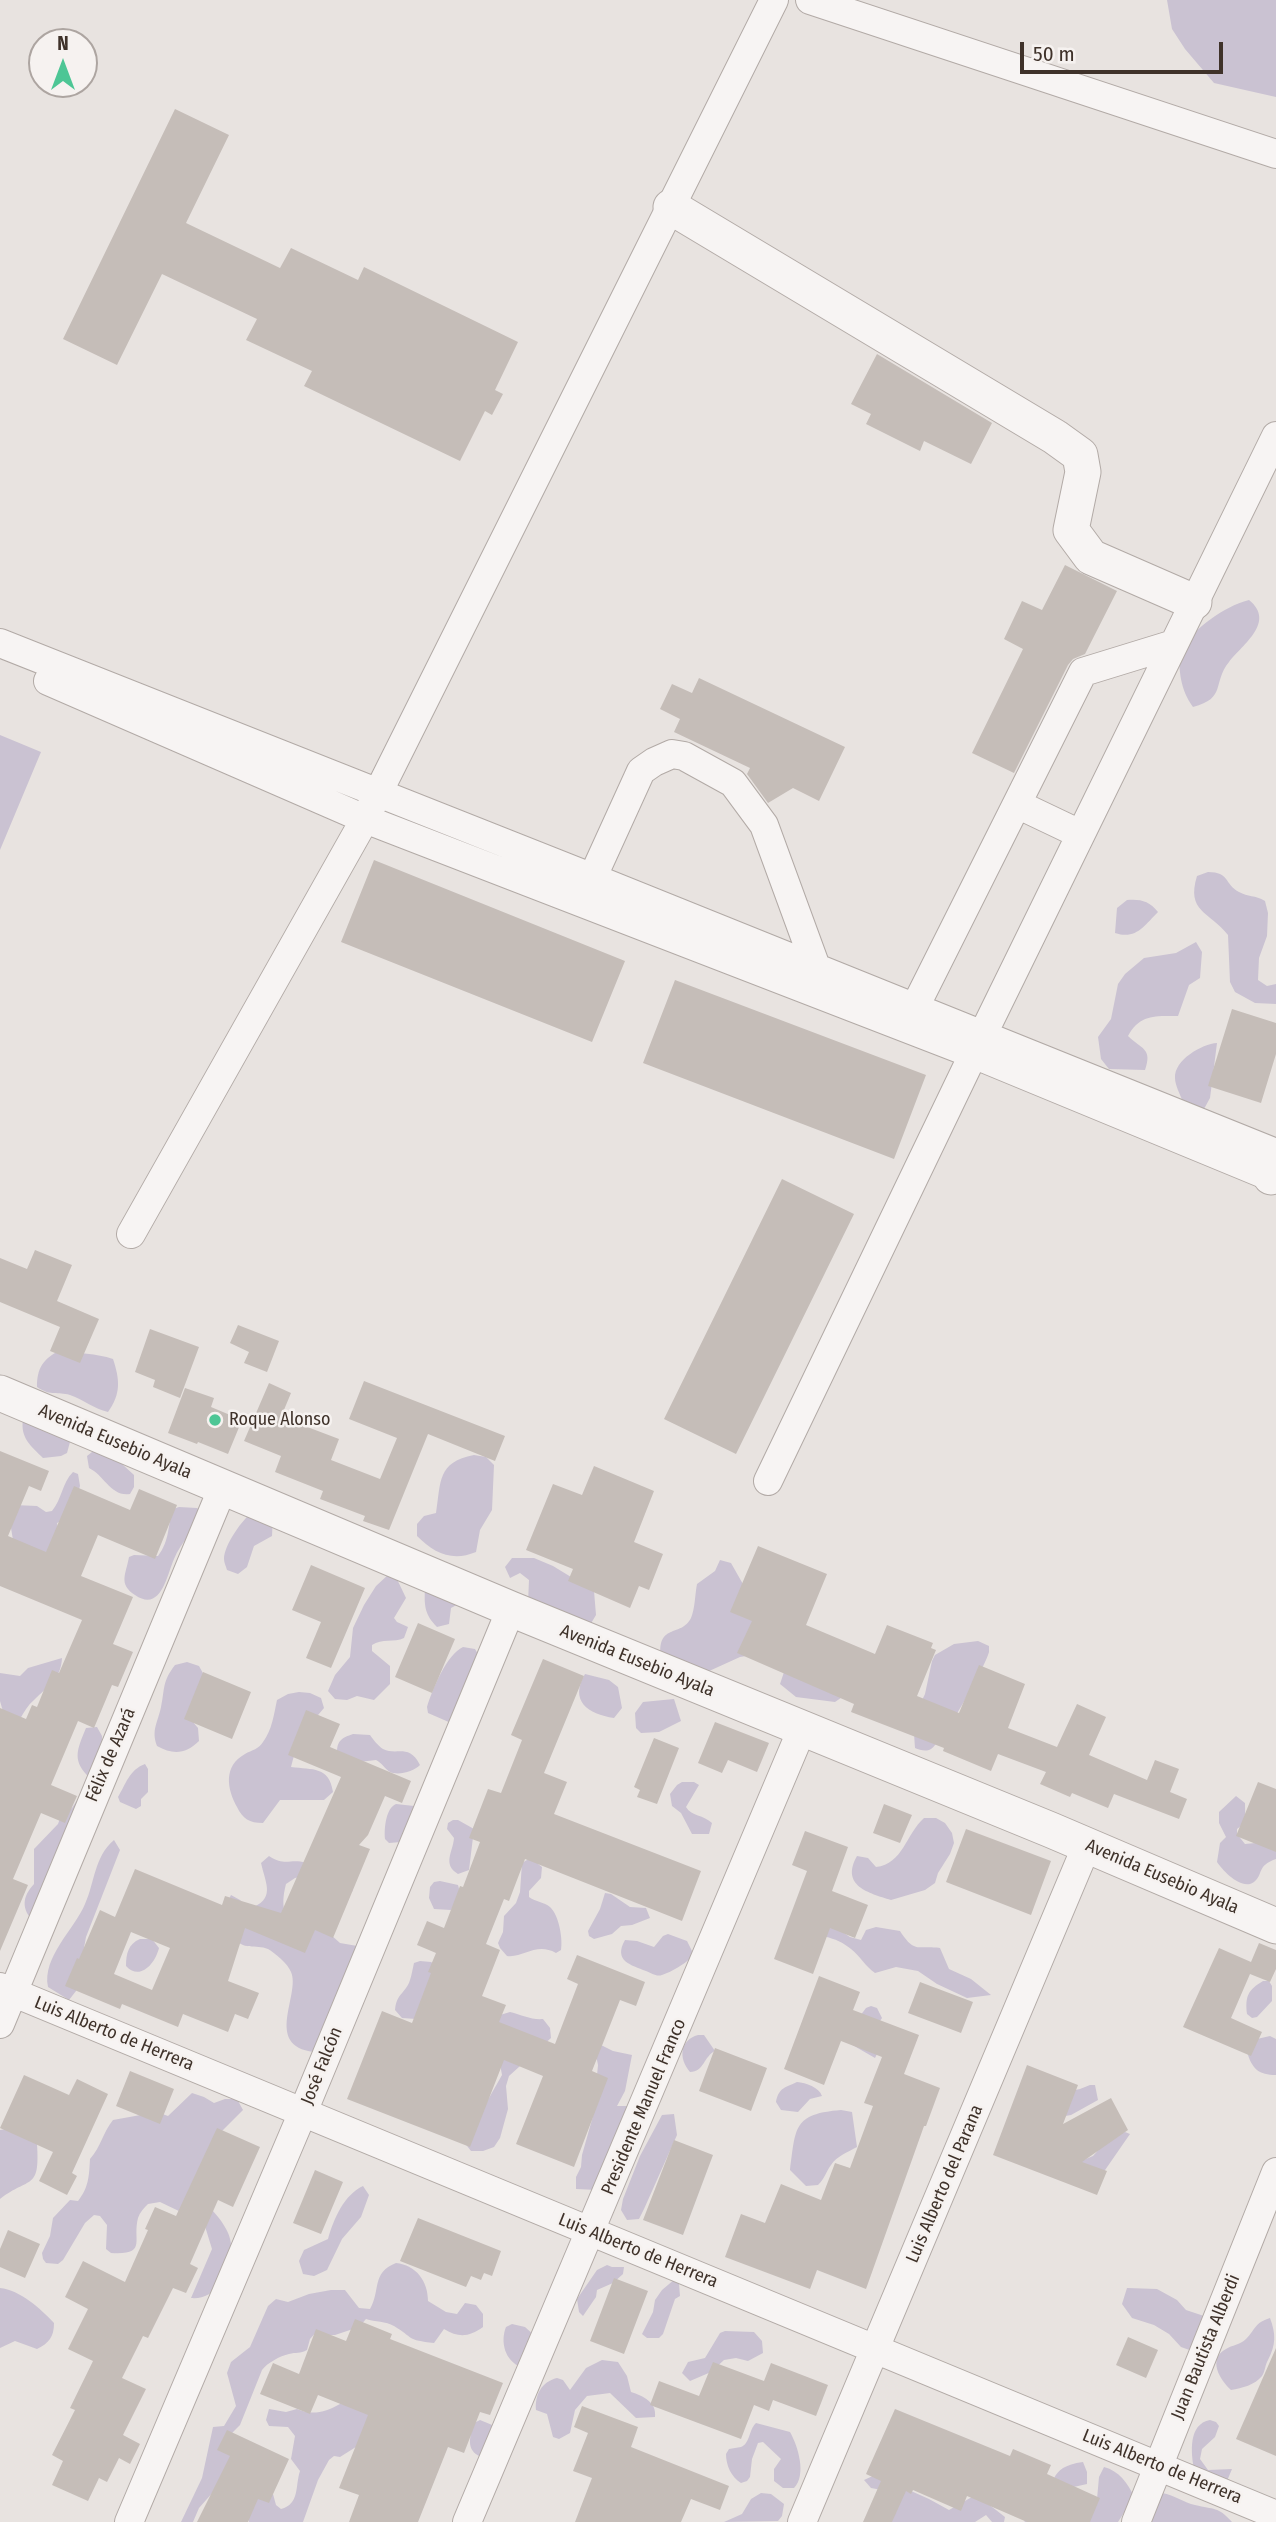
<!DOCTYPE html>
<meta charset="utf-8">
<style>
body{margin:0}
#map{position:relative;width:1276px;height:2522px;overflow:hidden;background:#e8e3e0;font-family:"Fira Sans Condensed",sans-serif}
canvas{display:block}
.north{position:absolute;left:28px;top:28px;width:70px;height:70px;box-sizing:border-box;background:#f6f2f0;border:2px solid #ada5a1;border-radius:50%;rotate:0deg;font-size:19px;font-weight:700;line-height:28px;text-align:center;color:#3f322a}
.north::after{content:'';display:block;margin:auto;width:24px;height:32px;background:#4dc695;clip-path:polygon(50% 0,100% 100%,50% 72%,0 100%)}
.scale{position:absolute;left:1020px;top:42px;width:203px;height:32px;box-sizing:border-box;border:4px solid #3f322a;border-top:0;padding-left:9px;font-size:21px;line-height:24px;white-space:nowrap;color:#3f322a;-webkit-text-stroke:5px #f6f2f0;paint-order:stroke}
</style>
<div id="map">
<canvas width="1276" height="2522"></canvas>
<div class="north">N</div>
<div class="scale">50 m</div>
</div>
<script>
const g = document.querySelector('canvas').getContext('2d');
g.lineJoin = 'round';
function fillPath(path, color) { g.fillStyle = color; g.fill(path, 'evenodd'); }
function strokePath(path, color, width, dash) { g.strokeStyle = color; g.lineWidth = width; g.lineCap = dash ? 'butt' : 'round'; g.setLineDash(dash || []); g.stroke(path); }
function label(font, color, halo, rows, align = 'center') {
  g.font = font + ' "Fira Sans Condensed",sans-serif'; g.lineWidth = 5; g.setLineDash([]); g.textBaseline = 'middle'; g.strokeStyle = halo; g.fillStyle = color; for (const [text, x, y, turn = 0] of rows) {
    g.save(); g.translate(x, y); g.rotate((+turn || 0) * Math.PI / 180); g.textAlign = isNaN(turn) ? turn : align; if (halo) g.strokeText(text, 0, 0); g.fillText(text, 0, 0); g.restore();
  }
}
fillPath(new Path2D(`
 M1167 0H1276V97L1214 83 1185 49 1172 29Z
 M1249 600C1276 622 1243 644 1229 662 1212 683 1227 698 1193 707 1180 689 1179 671 1179 649 1197 628 1222 607 1249 600Z
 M0 735 41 752 0 850Z
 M1208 872C1230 872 1224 884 1239 892 1248 897 1255 895 1265 901L1268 913 1267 936 1259 958 1258 980 1267 986 1276 984V1004L1255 1003 1235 992 1230 982 1228 935C1209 911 1186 912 1197 876Z
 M1127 900C1141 899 1149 901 1158 912 1144 926 1136 940 1115 933L1117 908Z
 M1196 942 1202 952 1200 978 1189 985 1178 1016C1155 1016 1140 1014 1128 1036 1141 1049 1153 1048 1145 1070L1109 1069 1101 1059 1098 1037 1111 1019 1118 984 1125 974 1144 958 1176 953Z
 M1217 1043 1210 1098 1204 1109 1182 1100C1180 1094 1175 1085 1175 1078 1174 1060 1202 1044 1217 1043Z
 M60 1350C78 1354 96 1353 113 1359 120 1380 121 1394 108 1412 94 1409 84 1400 70 1395 57 1391 52 1397 37 1387 37 1368 43 1359 60 1350Z
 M23 1419 78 1436 70 1442 67 1453 61 1456 43 1458C31 1446 20 1438 23 1419Z
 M97 1448 119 1453 122 1464 134 1475V1487L130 1494C111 1497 104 1475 89 1468L87 1456Z
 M474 1455 486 1457 494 1465 492 1510 480 1530 476 1552C452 1562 434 1553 417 1536V1524L424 1516 436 1513C441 1482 437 1462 474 1455Z
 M73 1472 78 1474 80 1486 70 1517 57 1523 59 1534 47 1554 13 1540 11 1528 14 1505 37 1506 46 1512 52 1511C62 1499 62 1483 73 1472Z
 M179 1507 197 1508 202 1512C195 1530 181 1542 174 1559 167 1575 161 1613 135 1595 118 1584 126 1574 129 1557L134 1555 158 1556C170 1540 167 1528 173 1509Z
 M254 1511 273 1515 272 1536 254 1546 247 1567 238 1574 227 1570C226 1566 224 1563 224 1559 224 1545 243 1518 254 1511Z
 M512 1558H534L553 1566 594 1591 596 1615 590 1625 528 1603 529 1580 520 1573 510 1578 505 1567Z
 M720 1560 731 1563 748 1593 758 1595 752 1655 740 1657 707 1672 661 1660C656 1622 681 1638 691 1618 695 1609 695 1594 697 1584L715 1571Z
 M389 1574 395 1575 406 1598 394 1618 397 1622 408 1627 404 1638C394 1643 382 1638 372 1645V1651L390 1666V1684L374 1700 357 1696 347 1700 335 1699 328 1691 335 1675 350 1657 353 1628 364 1605 376 1586Z
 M425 1589 464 1601 451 1608 449 1624 437 1627C425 1615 424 1606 425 1589Z
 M978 1641 989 1646V1652C985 1667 943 1742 931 1749 926 1752 920 1750 915 1748L913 1719 925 1694 932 1661 935 1655 954 1644Z
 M463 1647 475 1649 478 1654 451 1723 428 1713 427 1707C432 1690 447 1654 463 1647Z
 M62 1658C61 1679 48 1686 34 1700 28 1705 24 1712 20 1719L4 1715 0 1701V1673L20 1676 28 1668Z
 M187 1662 199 1666 204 1675 193 1722 198 1728 199 1741C186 1754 173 1755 157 1746 151 1730 158 1722 161 1707 165 1688 162 1682 175 1665Z
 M784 1672 848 1693 835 1702 796 1697 780 1684Z
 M585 1674 609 1680 618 1687 622 1708 614 1718C588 1714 569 1701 585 1674Z
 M299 1692 310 1693 321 1698 324 1708C309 1725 296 1744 291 1767 313 1770 329 1766 333 1792L324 1800H280L263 1823C249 1823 243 1819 237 1807 227 1789 223 1766 245 1754 252 1750 259 1749 263 1742 272 1730 274 1714 277 1700L288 1694Z
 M674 1699 681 1721 659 1732 641 1733 636 1728 635 1713 643 1702Z
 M97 1727 102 1736 103 1758 34 1922C21 1909 22 1897 34 1884V1849L58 1824 62 1813 72 1808 91 1779C71 1761 77 1750 86 1728Z
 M353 1734 370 1735C373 1739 378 1746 383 1749 397 1756 409 1743 420 1765 414 1771 399 1776 390 1772 385 1769 382 1763 376 1760L359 1762 337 1753C337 1740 342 1738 353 1734Z
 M145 1764 148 1769V1792L141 1799V1806L136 1809 120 1802 118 1797C126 1784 129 1770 145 1764Z
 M682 1782H694L699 1785 686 1807C691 1816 704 1815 712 1823L709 1834H692L681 1813 672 1806 670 1794 677 1785Z
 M1236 1796 1245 1803C1245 1813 1247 1823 1237 1829V1834L1245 1844 1276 1841V1859C1256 1866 1264 1874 1254 1882 1242 1891 1223 1871 1217 1862L1220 1843 1226 1837 1219 1823V1812Z
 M396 1804 414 1806 416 1817 401 1842 389 1843 385 1839C384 1828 386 1808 396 1804Z
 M924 1818H936L945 1823 952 1833 954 1843 950 1854 938 1873 935 1883 925 1890 891 1900C869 1893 840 1886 857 1856L868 1858 876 1867C903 1864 906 1834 924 1818Z
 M453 1820H458L474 1829 469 1870 458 1874C442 1864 453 1852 454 1838L447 1829 448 1823Z
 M114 1840 120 1850 86 1937 76 1991 69 2000 48 1987C42 1957 74 1930 85 1904 95 1882 94 1857 114 1840Z
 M269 1856C286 1867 290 1858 306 1863 322 1869 341 1880 353 1891L342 1895 305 1876 295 1878 286 1884C283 1896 282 1905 286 1917L331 1935 340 1943 363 1947 314 2052C263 2046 301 1994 291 1972 288 1964 275 1953 268 1949 256 1944 242 1951 234 1937 230 1928 228 1915 226 1905L231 1895 240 1900 249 1909C276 1899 266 1885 261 1863Z
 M527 1860H533L542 1867 541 1878 529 1891V1897C536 1902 544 1902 550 1907 559 1915 563 1939 561 1950L556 1953C536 1942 524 1958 507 1956L500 1948 498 1943 503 1932 504 1916 516 1903 520 1892 522 1863Z
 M440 1881 458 1885 461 1896 451 1910 434 1909 429 1898 430 1887 434 1882Z
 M605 1893 611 1894 630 1907 646 1908 650 1918 632 1925 621 1926 612 1934 594 1939 589 1936 588 1931 600 1909Z
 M829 1923 850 1937 861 1940 866 1930 876 1927 900 1931C915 1954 917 1945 940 1948L949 1969 971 1979 991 1995 967 1998 937 1984 918 1971 896 1967 875 1973C865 1966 860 1956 851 1949 836 1936 816 1935 797 1931Z
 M668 1934 687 1941 692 1951V1957C683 1965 673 1971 662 1975 656 1977 652 1973 646 1971 631 1965 613 1961 625 1940L637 1941 654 1947 663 1936Z
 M140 1939H152L159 1948C155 1964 140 1981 126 1966 126 1954 128 1944 140 1939Z
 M420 1961 431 1962 436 1965 416 2019 402 2018 395 2010C396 1998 400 1996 406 1988 411 1982 412 1971 414 1963Z
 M1263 1981H1269L1272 1986V2001L1257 2017 1252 2018 1247 2014C1245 1996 1248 1990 1263 1981Z
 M871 2006 877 2008 882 2018 871 2034 877 2054 875 2058 849 2043 848 2032 866 2008Z
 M510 2012C522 2015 531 2020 543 2019L550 2028 551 2038 509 2076 506 2086 508 2109 500 2138 494 2147 483 2151H471L464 2142 502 2075 500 2064 492 2055 500 2015Z
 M698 2035H704L715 2051C704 2056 704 2072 690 2072 678 2058 680 2040 698 2035Z
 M1270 2036 1276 2039V2075C1259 2075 1252 2069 1247 2052L1257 2039Z
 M601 2045 613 2051 632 2055 625 2091 617 2106H629L597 2190 576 2189V2177L581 2167 582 2155 593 2116 598 2065 597 2060 593 2055Z
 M797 2082C806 2083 819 2087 822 2096L810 2099 798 2112 781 2110 776 2102C779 2087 785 2088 797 2082Z
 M1090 2085H1095L1098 2100 1071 2115 1054 2118 1057 2094 1080 2089Z
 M192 2093 204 2097 214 2103 225 2099H237L243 2110 219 2134 193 2189C223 2223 247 2238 219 2284 213 2294 203 2299 191 2298L212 2249 204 2223 160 2202 148 2204C144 2208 140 2212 138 2218 132 2241 148 2255 111 2253L106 2249 107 2225 100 2216 94 2215 85 2223 63 2260 58 2264 46 2263 43 2259 42 2253 50 2236 53 2218 70 2200 78 2201C89 2187 89 2176 90 2159 101 2147 103 2132 113 2120L157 2112 168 2116Z
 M841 2110 852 2112 857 2147C848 2152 837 2156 831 2165 826 2172 825 2178 818 2185L806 2186 790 2170C796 2127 793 2114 841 2110Z
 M674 2114 677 2135 644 2209 639 2219 627 2220 621 2210 623 2199 640 2156 662 2115Z
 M7 2129 37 2144C40 2191 30 2176 0 2199V2130Z
 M1125 2132 1130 2134 1103 2173 1087 2172 1081 2161 1093 2156 1109 2138Z
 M363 2186 369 2195 361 2217 342 2239 327 2270 314 2276 303 2274 299 2261 304 2250 328 2239C334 2218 344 2195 363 2186Z
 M396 2263C416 2265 428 2281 428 2301L446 2312 457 2314 465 2303 476 2305 483 2314V2327C469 2337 459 2338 444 2329L434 2343C406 2340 414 2338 394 2326 386 2321 375 2322 366 2319L359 2327 335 2335H322L318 2330 310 2339 307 2350C300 2354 296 2352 289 2354 280 2356 267 2363 262 2370L240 2425 227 2438 233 2453 214 2491 199 2508 193 2522H181L202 2478 213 2427 224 2426 236 2406 227 2373 231 2362 250 2347 268 2306 276 2299 288 2302 309 2294 331 2290H345L359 2308 370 2309C381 2290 371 2273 396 2263Z
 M607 2265 612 2267H624L623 2274 613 2283 597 2290 596 2297 583 2316 579 2312 577 2299 597 2270Z
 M675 2279 679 2284 680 2296 675 2299 663 2334 659 2338H647L642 2334 653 2312 655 2300 662 2290Z
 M0 2288C20 2290 41 2309 54 2323 54 2337 49 2343 37 2349L15 2341 0 2348Z
 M1127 2288 1157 2289 1177 2300 1186 2310 1204 2316 1198 2353 1181 2347 1169 2334 1154 2325 1132 2318 1122 2304Z
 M1270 2318C1276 2334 1276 2345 1268 2360 1265 2365 1265 2372 1262 2376 1255 2385 1242 2388 1231 2390 1220 2380 1207 2359 1226 2349 1232 2345 1240 2345 1246 2339 1256 2329 1254 2323 1270 2318Z
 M512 2324 525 2327 535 2336 521 2367C505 2361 500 2342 506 2327Z
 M725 2331 754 2332 762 2341 763 2353 748 2361 736 2358 724 2360 711 2372 690 2381 682 2373 688 2362 705 2358 720 2333Z
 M602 2360 618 2362 627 2376 631 2392C643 2396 657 2402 655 2417L636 2418 610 2393 587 2396 575 2410 570 2433 559 2439 553 2437 547 2414 536 2410C535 2395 541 2382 557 2378L563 2380 570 2390 586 2368Z
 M340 2404 375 2406 359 2445 340 2457 334 2456 329 2460 318 2480 303 2522H249L243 2502 273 2494 276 2505 281 2509C300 2504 295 2486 300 2471L291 2459 295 2436 288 2427 269 2426 266 2420 269 2409 286 2412 297 2409C312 2416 326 2412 340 2404Z
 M480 2420 497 2427 481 2457C465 2450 470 2436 474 2423Z
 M1210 2420 1216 2422 1219 2426 1215 2437 1202 2449 1200 2459 1208 2470 1232 2469 1227 2481 1194 2469C1191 2453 1188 2424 1210 2420Z
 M756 2423 790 2432C798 2446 807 2475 794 2488H783L774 2481V2469L781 2459 763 2442 758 2443 752 2459 750 2477 747 2481 741 2483C731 2477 726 2465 726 2454L729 2449C733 2448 737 2448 741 2447 750 2444 749 2429 756 2423Z
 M1083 2462 1087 2472V2484L1060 2490 1046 2522H1024C1029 2518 1037 2513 1041 2508 1057 2485 1046 2467 1083 2462Z
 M1104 2467C1119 2471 1128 2483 1134 2497L1118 2522H1087L1097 2499 1099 2477Z
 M875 2475 929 2499 949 2510 979 2493 987 2503 1005 2517 1004 2522H992L986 2515 975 2522H890L882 2490 871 2488 864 2480Z
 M761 2493 771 2494 784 2504 782 2516 778 2521 724 2522 742 2514 751 2499Z
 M1162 2493C1175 2495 1184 2503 1195 2505 1214 2510 1218 2506 1232 2522H1141Z`), '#cac2d2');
fillPath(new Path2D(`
 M175 109 229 135 186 223 280 268 291 248 358 280 364 267 518 342 495 390 503 394 492 415 485 411 460 461 304 386 312 371 246 340 257 319 162 274 117 365 63 339Z
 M877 354 992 423 971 464 924 441 920 451 866 424 871 414 851 404Z
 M1065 565 1117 591 1085 654 1073 659 1068 665 1014 773 972 753 1023 649 1004 639 1022 601 1042 610Z
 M699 678 845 747 819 801 793 788 768 803 747 774 750 768 674 732 680 719 660 709 672 684 692 693Z
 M374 860 625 961 592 1042 341 942Z
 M675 980 926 1075 894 1159 643 1063Z
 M1232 1009 1276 1023V1054L1261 1103 1208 1086Z
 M782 1179 854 1214 736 1454 664 1419Z
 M35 1250 72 1265 57 1301 99 1319 80 1363 50 1351 60 1327 0 1302V1258L27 1269Z
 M238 1325 279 1341 267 1372 244 1363 249 1352 230 1343Z
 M150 1329 199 1347 180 1398 153 1387 155 1380 135 1372Z
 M364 1381 505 1436 495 1461 428 1434 389 1530 363 1521 365 1516 320 1499 323 1491 275 1472 281 1456 244 1441 269 1383 291 1393 281 1417 339 1439 331 1460 380 1479 397 1438 349 1419Z
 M185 1388 214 1398 211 1407 242 1420 228 1454 198 1442 197 1444 168 1433Z
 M0 1451 49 1471 41 1491 29 1486 8 1536 46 1552 74 1486 130 1510 139 1489 177 1505 155 1559 98 1535 81 1576 133 1597 113 1644 133 1652 118 1687 112 1685 94 1728 78 1721 51 1785 77 1796 65 1823 41 1813 13 1879 28 1885 0 1951V1708L26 1719 32 1705 37 1707 52 1670 59 1673 82 1620 0 1586Z
 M594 1466 654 1491 634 1542 663 1554 649 1590 639 1586 630 1608 568 1581 573 1569 526 1550 553 1484 582 1495Z
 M758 1546 827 1574 806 1625 875 1654 887 1625 933 1643 931 1648 936 1650 917 1696 959 1713 979 1665 1025 1684 1008 1728 1057 1747 1077 1704 1106 1717 1089 1755 1147 1780 1155 1760 1179 1769 1170 1792 1187 1799 1179 1819 1114 1794 1108 1808 1072 1793 1070 1797 1040 1784 1046 1772 998 1754 991 1771 943 1751 944 1748 851 1712 854 1704 737 1653 752 1621 730 1612Z
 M311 1565 365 1588 331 1668 306 1658 321 1622 292 1610Z
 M418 1623 455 1639 432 1693 395 1677Z
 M543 1659 584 1676 544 1773 567 1782 554 1814 701 1871 682 1921 525 1859 509 1901 504 1899 486 1944 500 1950 482 1996 506 2005 499 2022 555 2044 578 1984 567 1979 577 1955 645 1982 636 2006 620 2000 592 2071 608 2078 574 2167 516 2144 543 2076 504 2060 470 2147 347 2099 382 2011 412 2023 431 1973 428 1972 436 1953 417 1945 427 1921 444 1928 460 1886 463 1887 480 1842 469 1838 488 1789 501 1793 522 1740 511 1735Z
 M203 1672 251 1692 232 1739 184 1719Z
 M306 1710 340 1724 330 1747 411 1781 402 1803 385 1796 368 1835 359 1845 370 1849 333 1938 315 1930 305 1953 245 1928 228 1981 259 1993 248 2019 235 2014 228 2032 183 2014 178 2027 122 2004 120 2009 65 1986 77 1958 79 1959 100 1910 115 1917 135 1869 222 1905 225 1896 281 1913 341 1777 288 1755ZM131 1932 170 1948 152 1990 114 1974Z
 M715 1722 769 1743 757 1772 728 1760 722 1773 698 1763Z
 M654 1738 679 1748 657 1804 637 1797 640 1790 634 1787Z
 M1258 1782 1276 1789V1852L1236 1836Z
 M884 1804 912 1815 900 1843 873 1833Z
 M966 1829 1051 1861 1031 1915 946 1882Z
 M805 1831 848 1847 832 1891 868 1905 855 1938 830 1928 813 1974 774 1959 807 1871 792 1865Z
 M1259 1943 1276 1950V1969L1270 1982 1250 1974 1231 2018 1262 2032 1251 2056 1183 2027 1219 1948 1251 1962Z
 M819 1976 860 1992 853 2010 919 2035 904 2074 940 2088 926 2126H924L866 2289 817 2270 810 2289 725 2257 741 2214 765 2223 781 2184 821 2200 835 2163 850 2168 873 2106 864 2103 882 2057 841 2041 824 2085 784 2069Z
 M920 1982 973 2002 961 2033 908 2013Z
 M715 2048 767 2068 751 2111 699 2091Z
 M1027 2065 1078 2085 1063 2124 1111 2098 1128 2130 1082 2162 1107 2171 1097 2195 993 2155Z
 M130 2071 174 2089 160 2124 116 2106Z
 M24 2075 69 2095 77 2079 108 2094 72 2173 77 2176 67 2195 39 2181 53 2152 0 2128Z
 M217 2128 260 2147 233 2207 218 2200 190 2264 198 2268 186 2293 173 2288 148 2338 143 2336 122 2378 146 2389 123 2435 140 2444 130 2464 119 2458 107 2482 99 2478 88 2501 52 2485 63 2461 52 2455 75 2410 70 2408 93 2361 68 2349 88 2309 65 2297 83 2261 125 2282 148 2230 145 2229 155 2207 176 2216Z
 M674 2140 713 2155 683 2235 643 2220Z
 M315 2170 343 2182 321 2234 293 2223Z
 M418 2218 501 2251 492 2276 484 2273 481 2280 471 2276 466 2287 400 2261Z
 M8 2230 40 2244 25 2278 0 2267V2249Z
 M614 2278 648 2291 624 2354 590 2341Z
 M355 2319 392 2334 390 2339 503 2383 490 2415 480 2412 464 2453 448 2447 418 2522H349L359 2495 339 2488 368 2415 318 2395 310 2414 260 2394 273 2363 299 2374 316 2329 346 2341Z
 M1128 2337 1158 2350 1146 2378 1116 2365Z
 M1276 2348V2456L1236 2439Z
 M713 2362 764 2381 771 2363 828 2385 816 2416 773 2400 769 2411 754 2405 741 2439 650 2405 659 2381 699 2396Z
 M582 2406 638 2427 631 2447 729 2486 720 2510 691 2499 681 2522H575L592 2478 573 2471 588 2433 574 2427Z
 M895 2409 1010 2456 1013 2449 1051 2465 1047 2474 1100 2498 1090 2522H1027L967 2496 961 2511 913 2490 911 2494 906 2491 892 2522H863L881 2481 866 2474Z
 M227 2430 289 2459 269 2503 258 2499 248 2522H197L230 2456 217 2450Z`), '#c5bdb8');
const minor = new Path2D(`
 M810 0 1276 154
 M0 643 593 878 1276 1153
 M48 681 365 819 973 1054 1271 1177
 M1017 804 1080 834
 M585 894 641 771 654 762 672 754 684 756 733 783 764 825 816 967
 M915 1007 1083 672 1174 644
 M131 1234 365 819 774 0
 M768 1481 983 1034 1276 436
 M0 1987 1276 2515
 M0 2024 223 1487
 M129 2522 303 2112 511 1609
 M467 2522 802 1729
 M802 2522 1087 1845
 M1136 2522 1276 2172`);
const tertiary = new Path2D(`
 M671 207 1055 437 1080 455 1083 472 1071 530 1091 557 1194 602
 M1271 1177 1276 1175
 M0 1393 511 1609 1051 1830 1276 1926`);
strokePath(minor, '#b2aaa6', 30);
strokePath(tertiary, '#b2aaa6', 37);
strokePath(minor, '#f7f4f3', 28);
strokePath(tertiary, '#f7f4f3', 35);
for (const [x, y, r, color] of [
 [215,1420,7,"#4dc695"]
]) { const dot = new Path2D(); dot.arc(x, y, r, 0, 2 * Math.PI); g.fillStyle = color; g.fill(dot); strokePath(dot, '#f6f2f0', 2.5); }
label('18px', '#3f322a', '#f6f2f0', [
 ["Roque Alonso",229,1420]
], 'left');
label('18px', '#3f322a', '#f6f2f0', [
 ["Avenida Eusebio Ayala",115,1442,23],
 ["Avenida Eusebio Ayala",637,1661,22],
 ["Félix de Azará",111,1755,-67],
 ["Avenida Eusebio Ayala",1162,1877,23],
 ["Luis Alberto de Herrera",114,2034,22],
 ["José Falcón",322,2066,-68],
 ["Presidente Manuel Franco",644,2107,-67],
 ["Luis Alberto del Parana",945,2184,-67],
 ["Luis Alberto de Herrera",638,2251,22],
 ["Juan Bautista Alberdi",1206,2347,-68],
 ["Luis Alberto de Herrera",1162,2467,22]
]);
</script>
